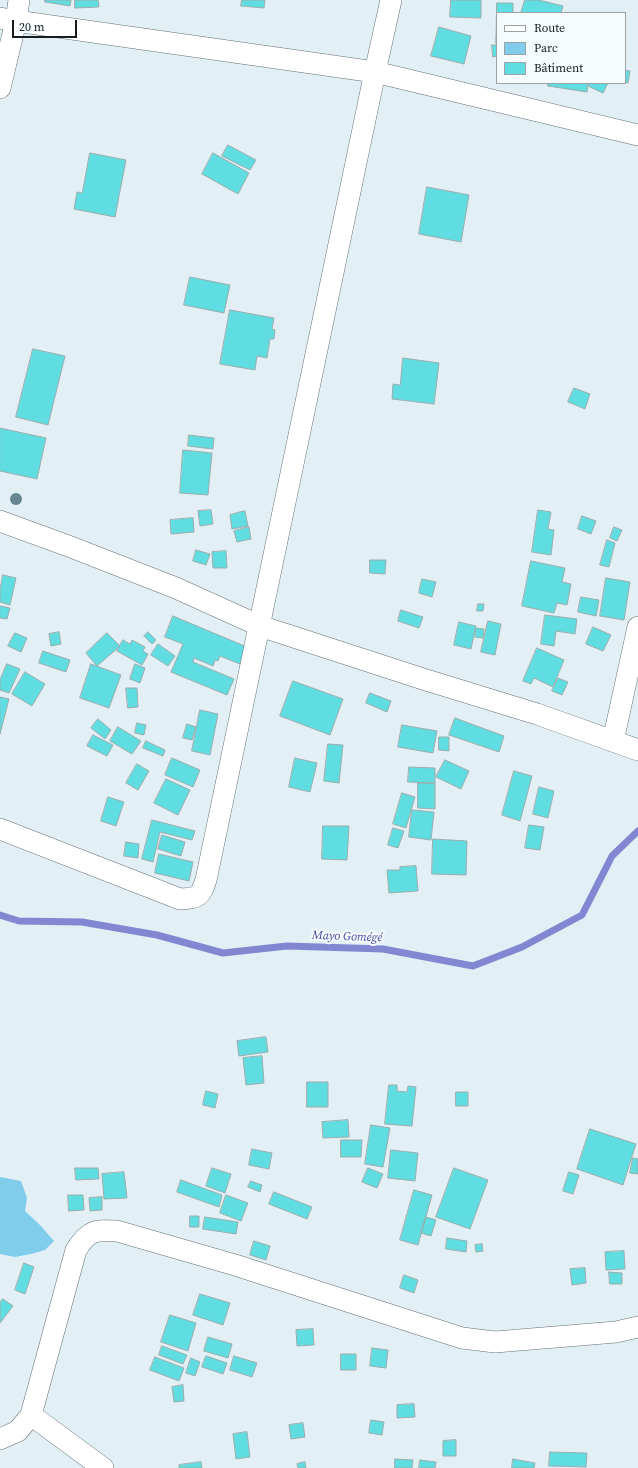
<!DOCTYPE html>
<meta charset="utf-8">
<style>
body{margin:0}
#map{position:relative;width:638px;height:1468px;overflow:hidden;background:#e2f0f6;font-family:"Source Serif 4",serif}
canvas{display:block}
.legend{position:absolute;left:496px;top:12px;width:130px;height:72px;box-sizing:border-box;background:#f6fcfe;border:1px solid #9da2a4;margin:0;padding:5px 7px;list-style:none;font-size:12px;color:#171c1e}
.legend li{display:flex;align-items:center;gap:8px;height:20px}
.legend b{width:20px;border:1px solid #9da2a4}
.scale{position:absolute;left:12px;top:20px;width:65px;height:18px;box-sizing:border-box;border:2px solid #171c1e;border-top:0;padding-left:5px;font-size:12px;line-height:14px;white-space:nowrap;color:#171c1e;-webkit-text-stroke:3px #f6fcfe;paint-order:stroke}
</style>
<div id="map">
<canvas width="638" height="1468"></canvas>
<ul class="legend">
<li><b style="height:5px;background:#fff"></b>Route</li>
<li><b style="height:11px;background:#80cdeb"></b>Parc</li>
<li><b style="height:11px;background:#60dde0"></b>Bâtiment</li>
</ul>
<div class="scale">20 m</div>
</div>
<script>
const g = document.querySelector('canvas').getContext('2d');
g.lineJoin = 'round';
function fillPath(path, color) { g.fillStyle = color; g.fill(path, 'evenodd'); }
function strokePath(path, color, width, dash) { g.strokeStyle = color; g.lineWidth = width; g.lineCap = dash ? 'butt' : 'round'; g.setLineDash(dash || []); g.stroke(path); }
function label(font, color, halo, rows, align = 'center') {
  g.font = font + ' "Source Serif 4",serif'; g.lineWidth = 4; g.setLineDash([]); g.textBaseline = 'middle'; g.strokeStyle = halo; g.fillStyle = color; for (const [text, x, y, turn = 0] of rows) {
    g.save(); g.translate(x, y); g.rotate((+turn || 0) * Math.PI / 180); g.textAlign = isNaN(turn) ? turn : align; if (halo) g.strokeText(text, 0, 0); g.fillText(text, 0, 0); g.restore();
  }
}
fillPath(new Path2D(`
 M0 1177 21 1181 27 1198 25 1211 39 1224 54 1241 45 1250 31 1254 15 1257 0 1254Z`), '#80cdeb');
strokePath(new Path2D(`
 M0 915 19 921 82 922 157 935 223 953 287 946 383 949 473 966 522 947 582 915 612 856 638 831`), '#8287d2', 7);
const building = new Path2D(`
 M45 0H71L70 6 45 2Z
 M75 0H98L99 7 75 8Z
 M242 0H265L264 8 241 6Z
 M451 0H481V18L450 17Z
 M525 0H539L563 6 561 13H521Z
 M497 3H513V13H497L496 43Z
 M439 27 471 36 464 64 431 56Z
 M492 45H497V56L493 57Z
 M625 70 630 71 628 83 625 82Z
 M548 83H588L587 92 548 86Z
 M590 83H608L603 93 588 86Z
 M228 145 256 160 250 170 222 156Z
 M90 153 126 160 115 217 74 209 77 192 82 193Z
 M213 153 249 173 238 194 202 174Z
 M427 187 469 195 461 242 419 234Z
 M190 277 230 285 224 313 184 305Z
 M230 310 274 318 272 329 275 330 274 339H270L267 358 257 356 255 370 220 364Z
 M33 349 65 356 48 425 16 417Z
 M403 358 439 363 434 404 392 399 393 384 400 385Z
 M574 388 590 394 585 409 568 402Z
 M0 428 46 438 37 479 0 471Z
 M189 435 214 438 213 449 188 446Z
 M183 450 212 453 208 495 180 493Z
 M211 510 213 524 200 526 198 511Z
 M538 510 551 512 548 529 554 530 551 555 532 552Z
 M245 511 248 526 232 529 230 515Z
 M582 516 596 521 591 534 578 529Z
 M193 518 194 532 171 534 170 520Z
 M249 527 251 539 237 542 234 531Z
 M614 527 622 530 617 541 610 538Z
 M607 540 615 543 609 567 600 565Z
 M196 550 210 554 206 565 193 561Z
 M226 551 227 568H213L212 552Z
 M370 560H386L385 574 370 573Z
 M531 561 565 568 562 582 571 584 567 605 557 603 554 613 522 606Z
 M3 575 16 578 10 605 0 602V590Z
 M606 578 630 582 624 620 600 616Z
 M422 579 436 582 432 597 419 593Z
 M581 597 599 600 596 616 578 612Z
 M478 604H484L483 611H477Z
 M0 606 10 608 7 619 0 618Z
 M401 610 423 617 419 628 398 621Z
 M545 615 577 619 575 634 556 631 554 646 541 644Z
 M173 616 247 647 240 664 220 656 218 661 215 660 213 666 194 658 193 662 234 679 227 695 171 672 183 644 165 637Z
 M488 621 501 624 495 655 481 652Z
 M459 622 476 626 471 649 454 645Z
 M593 627 611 635 603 651 586 644Z
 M476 628 484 629 483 638 475 637Z
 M59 632 61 644 51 646 49 634Z
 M148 632 156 640 152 644 144 636Z
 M15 633 27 638 21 652 8 646Z
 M107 633 120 646 97 666 86 653Z
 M123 640 130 644 132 640 145 647 143 651 148 654 142 665 117 651Z
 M158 644 175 656 168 666 151 655Z
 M537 648 564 660 553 687 534 678 531 684 523 681Z
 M43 651 70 660 66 672 39 663Z
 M7 664 20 669 9 693 0 690V680Z
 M91 664 121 675 109 708 80 698Z
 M135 664 145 668 140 683 130 679Z
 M25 672 45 684 32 706 12 694Z
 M558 678 568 682 562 695 552 691Z
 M293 681 343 699 330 735 280 716Z
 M126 688H137L138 707 128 708Z
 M370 693 391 701 387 712 366 703Z
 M0 697 9 699 0 734Z
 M200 710 218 714 210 755 192 751Z
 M455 718 504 736 499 752 449 735Z
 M98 719 111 730 105 739 91 728Z
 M137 723 146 725 144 735 135 733Z
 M187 724 196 727 192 740 183 738Z
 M402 725 437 731 433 753 398 747Z
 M118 727 141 741 132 754 110 741Z
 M93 735 113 745 107 756 87 746Z
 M439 737H449V751L439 750Z
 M146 741 165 750 163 756 143 748Z
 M328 744 343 745 339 783 324 781Z
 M172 758 200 770 193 787 165 775Z
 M295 758 317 763 310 792 289 787Z
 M445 760 469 771 461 789 436 777Z
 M137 764 149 771 138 790 126 783Z
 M409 767 435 768V783L408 782Z
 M514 771 532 776 520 821 502 815Z
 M166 779 190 790 178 815 154 803Z
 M418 783H435V809L418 808Z
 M539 787 554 791 548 818 533 814Z
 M402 793 415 797 406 828 393 824Z
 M108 797 124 802 116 826 101 821Z
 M412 810 434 812 431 840 409 837Z
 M152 820 195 831 192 840 160 832 153 862 142 859Z
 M529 825 544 827 540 850 525 848Z
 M323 826H349L347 860 322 859Z
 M393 828 404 831 398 848 388 845Z
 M162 835 185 842 181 856 158 849Z
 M433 839 467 841 466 875 432 874Z
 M126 842 139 844 138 858 124 856Z
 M159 854 193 862 189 881 155 873Z
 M416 866 418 891 389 893 387 870H400V867Z
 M266 1037 268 1052 239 1056 237 1041Z
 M262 1056 264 1083 246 1085 243 1058Z
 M307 1082H328V1107H307Z
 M389 1085H397V1091L407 1092 408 1086 416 1087 412 1126 385 1124Z
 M206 1091 218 1094 215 1108 203 1105Z
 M456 1092H468V1106H456Z
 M348 1120 349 1137 323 1138 322 1122Z
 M371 1125 390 1128 383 1167 365 1164Z
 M590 1129 636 1144 623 1185 577 1169Z
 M341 1140H362L361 1157H341Z
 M252 1149 272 1153 269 1169 249 1165Z
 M391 1150 418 1153 415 1181 388 1178Z
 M633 1158 638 1159V1174L630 1173Z
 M75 1168H98L99 1179 76 1180Z
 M212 1168 231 1174 225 1193 206 1186Z
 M368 1168 383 1174 377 1188 362 1182Z
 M454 1168 488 1180 470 1229 436 1217Z
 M124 1172 127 1198 104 1199 102 1174Z
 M569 1172 579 1175 573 1194 563 1191Z
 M181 1180 222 1195 219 1207 177 1192Z
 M251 1181 262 1185 260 1192 248 1187Z
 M414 1190 432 1195 418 1245 400 1240Z
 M274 1192 312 1207 307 1219 269 1204Z
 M68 1195H83L84 1210 69 1211Z
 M226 1195 248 1203 241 1221 220 1213Z
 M102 1197V1210L90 1211 89 1198Z
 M190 1216H199V1227H190Z
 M205 1217 238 1222 236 1234 203 1229Z
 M426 1217 436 1220 431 1236 421 1233Z
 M447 1238 467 1241 466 1252 446 1249Z
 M254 1241 270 1246 266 1260 250 1255Z
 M482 1244 483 1251 476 1252 475 1245Z
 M624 1251 625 1269 606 1270 605 1252Z
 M24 1263 34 1267 25 1294 15 1290Z
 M585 1268 586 1283 572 1285 570 1269Z
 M609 1272 622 1273V1284H610Z
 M404 1275 418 1280 414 1293 400 1288Z
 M200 1294 230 1303 223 1325 193 1315Z
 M3 1299 13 1306 0 1323V1302Z
 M170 1315 196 1323 188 1351 161 1342Z
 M313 1329 314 1345 297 1346 296 1330Z
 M208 1337 232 1344 228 1358 204 1351Z
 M162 1346 187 1355 183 1364 159 1355Z
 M372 1348 388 1350 386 1368 370 1366Z
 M341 1354H356V1370H341Z
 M206 1356 227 1363 223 1374 202 1367Z
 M234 1356 257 1363 252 1377 230 1370Z
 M155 1357 184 1368 179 1381 150 1370Z
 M191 1358 200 1362 195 1376 186 1373Z
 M183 1385 184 1401 174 1402 172 1387Z
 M414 1404 415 1417 397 1418V1405Z
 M371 1420 384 1422 382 1435 369 1433Z
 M303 1423 305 1437 291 1439 289 1425Z
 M247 1432 250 1457 236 1459 233 1434Z
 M456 1440V1456H443V1441Z
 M550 1452 587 1453 586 1467 549 1466Z
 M395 1459 413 1460 412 1468H395Z
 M513 1459 535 1463 534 1468H512Z
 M420 1460 436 1462 435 1468H419Z
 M201 1462 202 1468H179V1465Z
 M305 1462 306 1468H298L297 1464Z`);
fillPath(building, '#60dde0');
strokePath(building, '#9dacac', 1);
const street = new Path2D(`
 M19 0 16 21 375 72 638 135
 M0 18 16 21 0 88
 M0 521 71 547 176 588 260 626 423 679 537 714 638 750
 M613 741 638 627
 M0 829 180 899C199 898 200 897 206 880L375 72 391 0
 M31 1415 103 1468
 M0 1439 18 1431 31 1415 76 1250C89 1230 94 1230 117 1231L235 1265 462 1338 495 1342 616 1332 638 1327`);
strokePath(street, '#647075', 22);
strokePath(street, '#fff', 21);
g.fillStyle = '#668691';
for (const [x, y] of [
 [16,499]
]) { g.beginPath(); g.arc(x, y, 6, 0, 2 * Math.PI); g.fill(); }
label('italic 12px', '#4847a0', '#f6fcfe', [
 ["Mayo Gomégé",347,937,2]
]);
</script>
